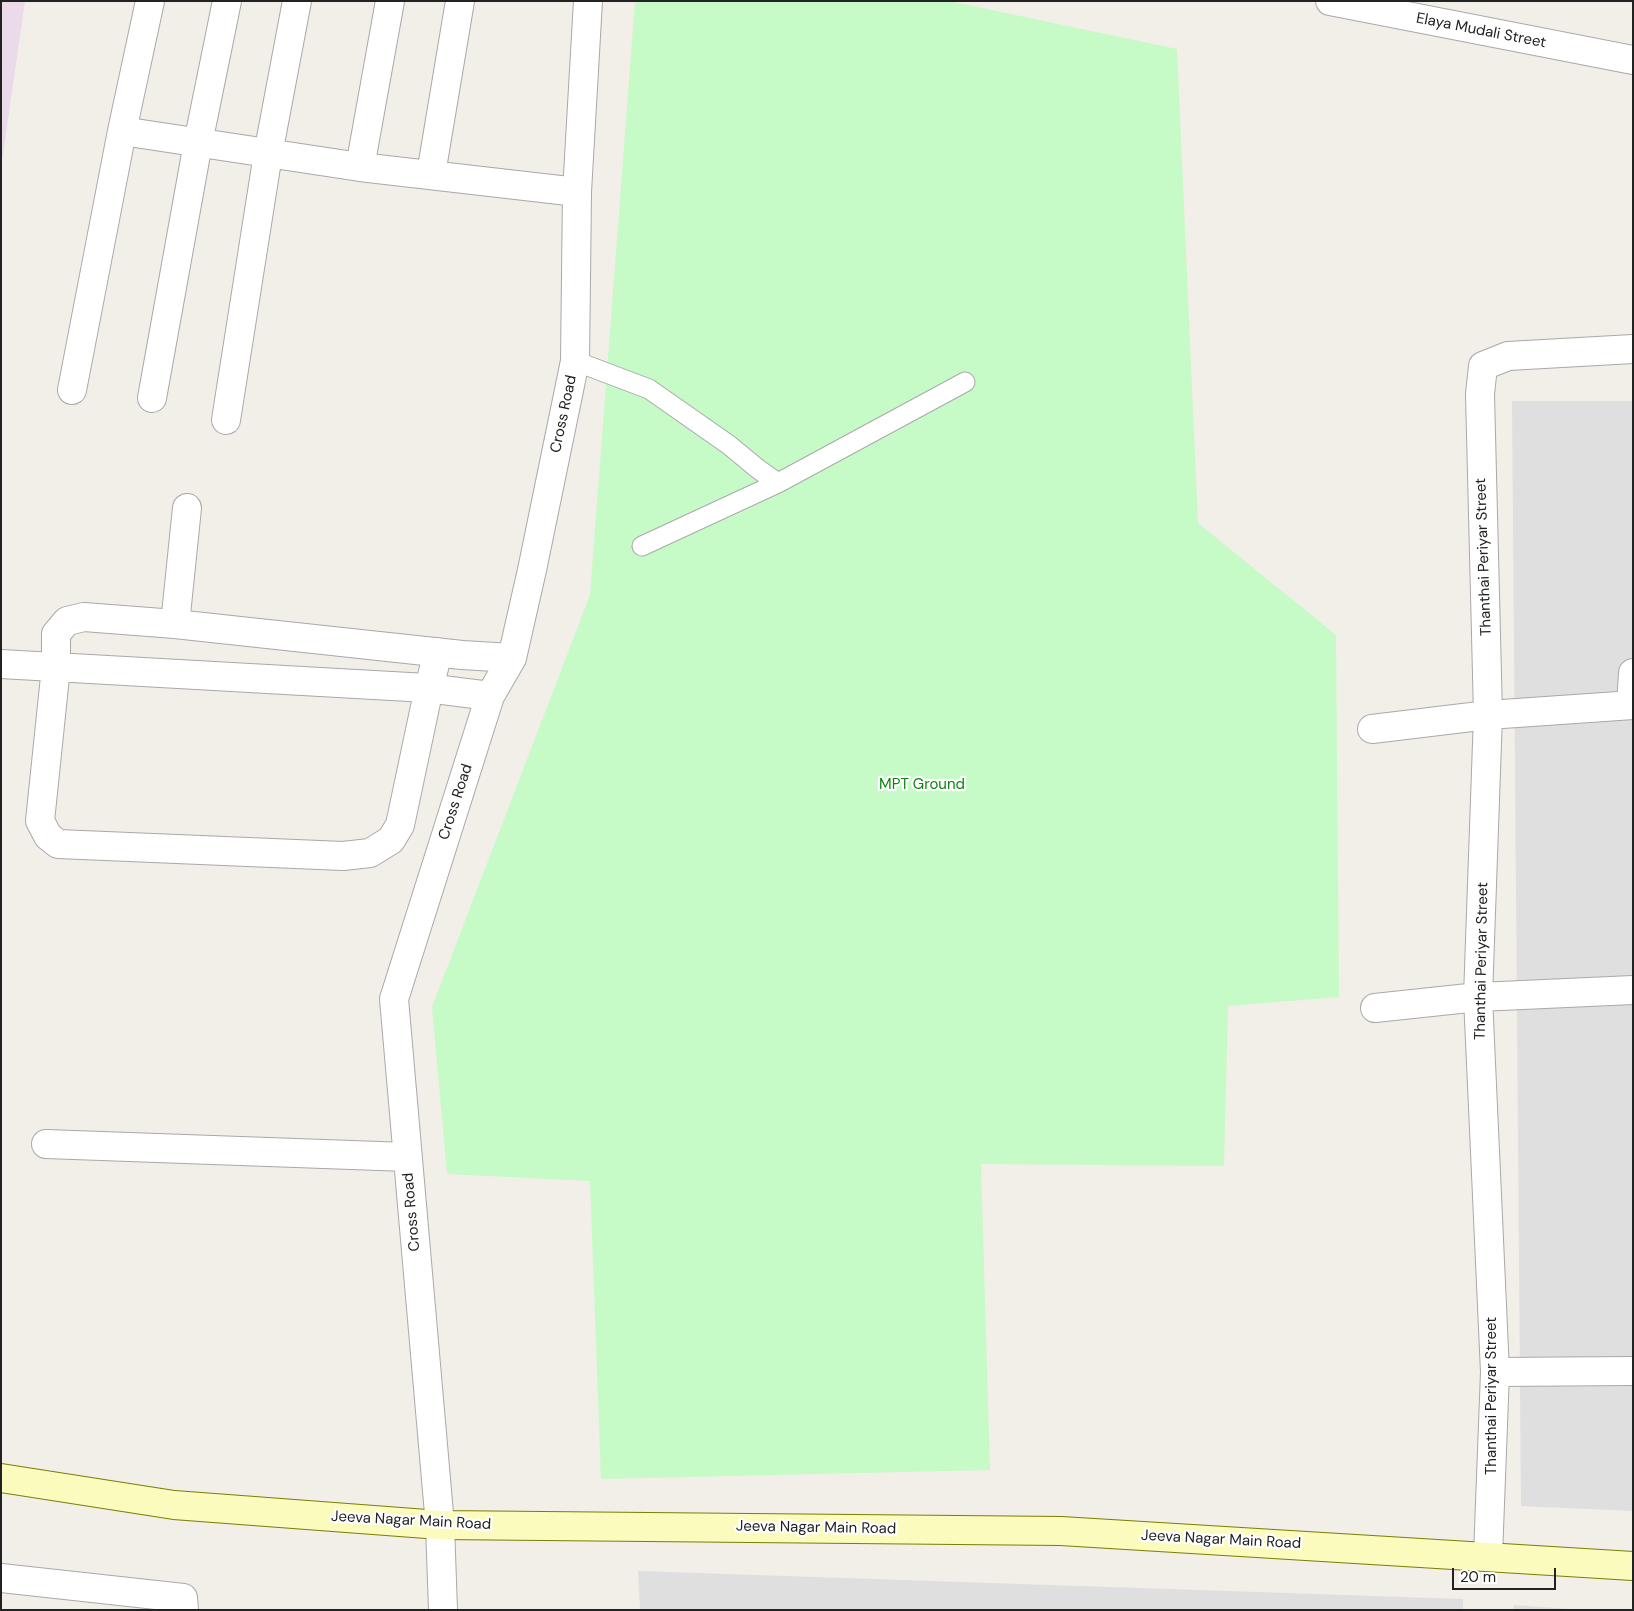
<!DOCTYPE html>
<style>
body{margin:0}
#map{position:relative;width:1634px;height:1611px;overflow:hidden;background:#f2eee8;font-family:"DM Sans",sans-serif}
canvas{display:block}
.frame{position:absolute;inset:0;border:2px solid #222;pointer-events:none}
.scale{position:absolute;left:1452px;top:1568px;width:104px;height:22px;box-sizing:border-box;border:2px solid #222;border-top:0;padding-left:6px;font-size:15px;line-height:18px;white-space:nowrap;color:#222;-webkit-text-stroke:4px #fff;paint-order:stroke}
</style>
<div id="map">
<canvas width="1634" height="1611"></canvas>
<div class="frame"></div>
<div class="scale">20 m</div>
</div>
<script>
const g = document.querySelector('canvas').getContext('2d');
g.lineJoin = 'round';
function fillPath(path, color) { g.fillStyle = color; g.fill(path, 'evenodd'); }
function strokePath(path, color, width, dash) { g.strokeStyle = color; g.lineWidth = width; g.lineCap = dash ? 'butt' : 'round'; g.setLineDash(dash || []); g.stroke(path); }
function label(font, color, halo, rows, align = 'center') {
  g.font = font + ' "DM Sans",sans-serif'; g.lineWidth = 4.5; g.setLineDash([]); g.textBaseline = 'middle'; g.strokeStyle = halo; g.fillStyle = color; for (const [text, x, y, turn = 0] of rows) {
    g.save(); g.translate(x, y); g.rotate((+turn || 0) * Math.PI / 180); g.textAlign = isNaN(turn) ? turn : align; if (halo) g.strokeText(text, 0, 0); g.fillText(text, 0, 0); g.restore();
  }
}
fillPath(new Path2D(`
 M1512 401H1633V1511L1521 1506Z
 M638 1571 1463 1599V1610H640Z
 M1514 1605 1583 1610H1513Z`), '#e0dfdf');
fillPath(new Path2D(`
 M1 1H25L1 168Z`), '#ebdae9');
fillPath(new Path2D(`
 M635 1H949L1177 49 1198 523 1336 635 1339 997 1228 1006 1224 1166 981 1164 990 1470 601 1479 590 1181 447 1174 432 1007 590 595Z`), '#c6fbc8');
const lane = new Path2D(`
 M575 361 649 389 729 445 758 469 778 483 965 382
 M642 546 778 483`);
const street = new Path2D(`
 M1330 1 1633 60
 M122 131 360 167 577 192
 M360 167 390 1
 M431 174 460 1
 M72 390 122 131 150 1
 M152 398 198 143 227 1
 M226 420 268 154 297 1
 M175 624 187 508
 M438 652 429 688 400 825 391 840 370 853 343 856 58 844 48 836 40 821 56 667V634L67 621 84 617 175 624 462 655 512 658
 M1 664 427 688 490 696
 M1631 705 1633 673
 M1372 729 1488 715 1633 705
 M1375 1008 1478 997 1633 990
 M46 1144 407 1157
 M1495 1372 1633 1371
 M1488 1556 1495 1372 1478 997 1488 715 1480 394 1483 366 1508 356 1633 349
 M1 1578 183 1598 184 1610
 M443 1610 440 1525 394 999 490 696 512 658 532 570 575 361 577 192 588 1`);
const secondary = new Path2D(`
 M1 1478 174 1505 440 1525 1061 1531 1633 1566`);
strokePath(lane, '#a9a9a9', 21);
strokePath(street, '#a9a9a9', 30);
strokePath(secondary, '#787f03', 30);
strokePath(lane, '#fff', 19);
strokePath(street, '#fff', 28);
strokePath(secondary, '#fbfbbd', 28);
label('15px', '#222', '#fff', [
 ["Elaya Mudali Street",1481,31,11],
 ["Cross Road",564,414,-78],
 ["Thanthai Periyar Street",1484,557,-92],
 ["Cross Road",456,802,-72],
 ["Thanthai Periyar Street",1482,961,-89],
 ["Cross Road",412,1212,-95],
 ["Thanthai Periyar Street",1492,1396,-90],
 ["Jeeva Nagar Main Road",411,1521,3],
 ["Jeeva Nagar Main Road",816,1528,1],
 ["Jeeva Nagar Main Road",1221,1540,3]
]);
label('15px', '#09860d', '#fff', [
 ["MPT Ground",922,785]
]);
</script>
